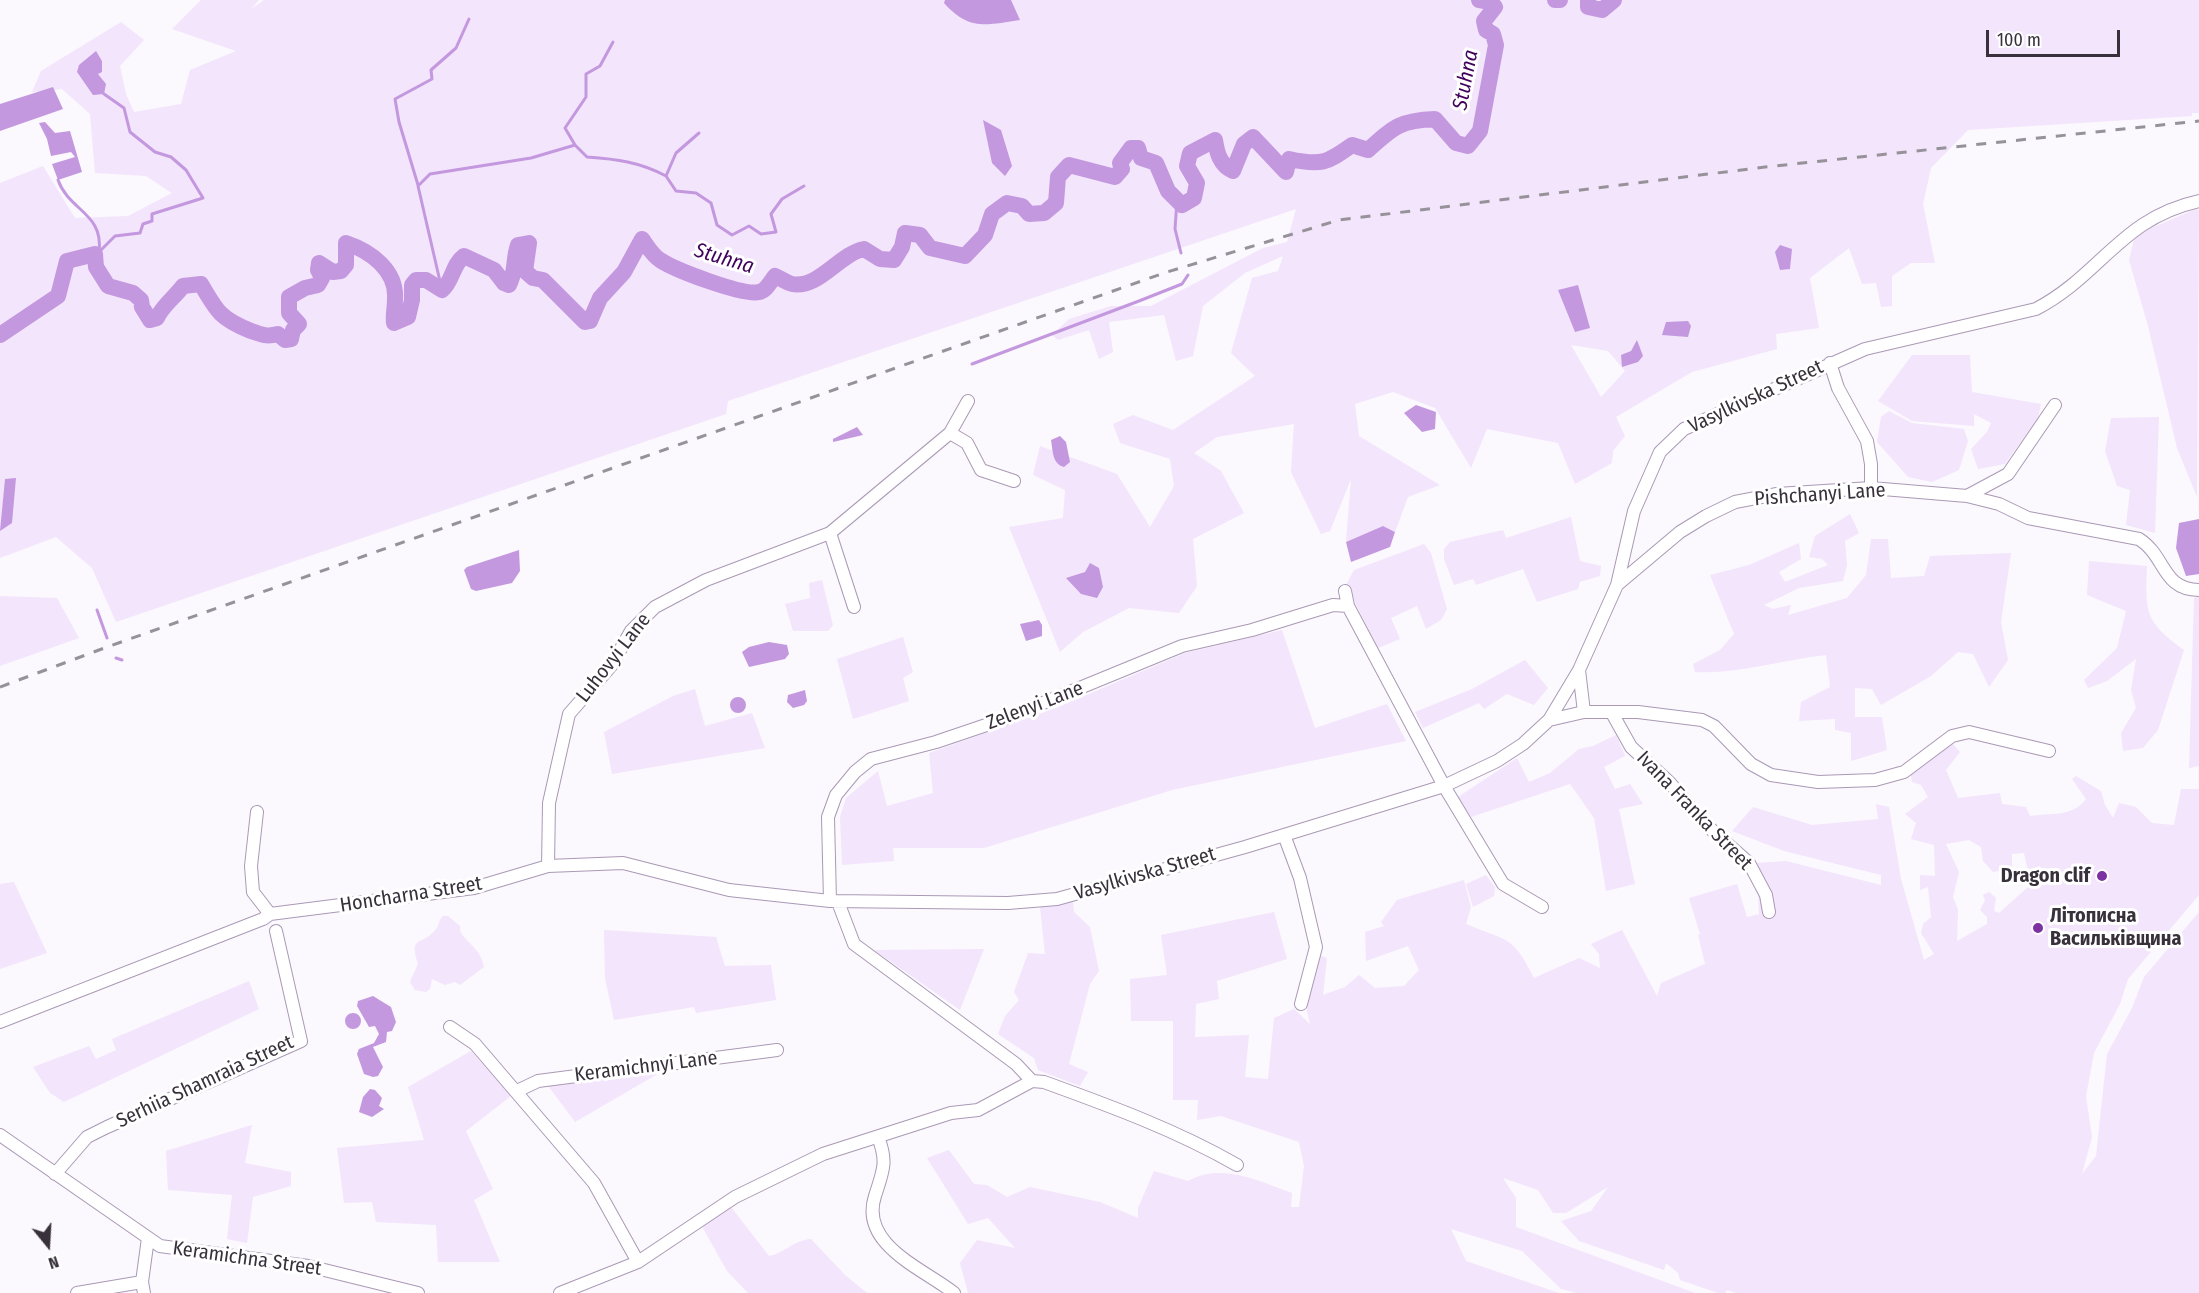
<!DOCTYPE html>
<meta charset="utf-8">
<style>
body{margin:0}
#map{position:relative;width:2199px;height:1293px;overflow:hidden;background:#fbf8fe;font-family:"Fira Sans Condensed",sans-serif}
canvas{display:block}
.north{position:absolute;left:18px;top:1215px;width:60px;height:60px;-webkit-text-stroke:4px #fff;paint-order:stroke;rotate:162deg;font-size:16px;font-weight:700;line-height:24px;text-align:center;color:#38313c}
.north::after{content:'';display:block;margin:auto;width:21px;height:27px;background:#38313c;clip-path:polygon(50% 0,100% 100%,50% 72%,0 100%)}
.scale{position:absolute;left:1986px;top:30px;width:134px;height:27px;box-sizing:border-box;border:3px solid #38313c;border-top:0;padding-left:8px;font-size:18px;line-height:21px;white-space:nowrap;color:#38313c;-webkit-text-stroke:4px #fff;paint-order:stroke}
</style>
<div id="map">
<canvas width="2199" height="1293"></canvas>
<div class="north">N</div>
<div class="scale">100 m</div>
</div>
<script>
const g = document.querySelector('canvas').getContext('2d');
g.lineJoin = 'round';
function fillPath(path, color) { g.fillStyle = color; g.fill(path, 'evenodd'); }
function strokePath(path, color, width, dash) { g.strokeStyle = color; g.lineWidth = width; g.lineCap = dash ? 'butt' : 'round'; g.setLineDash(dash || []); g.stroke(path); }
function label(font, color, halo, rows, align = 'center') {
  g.font = font + ' "Fira Sans Condensed",sans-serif'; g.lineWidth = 6; g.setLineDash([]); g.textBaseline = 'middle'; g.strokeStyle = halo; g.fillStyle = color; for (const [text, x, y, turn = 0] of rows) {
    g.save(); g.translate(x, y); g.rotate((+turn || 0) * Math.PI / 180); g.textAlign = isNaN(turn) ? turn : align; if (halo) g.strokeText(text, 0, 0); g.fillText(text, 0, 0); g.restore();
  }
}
fillPath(new Path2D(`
 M201 0H259L251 9 264 0H2199V113H2192V116L1968 130 1931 168 1923 204 1935 263H1911L1892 276V306L1881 307 1876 283 1862 284 1849 248 1810 278 1819 328 1776 334 1777 349 1692 372 1616 417 1625 436 1613 451 1612 463 1575 484 1558 443 1487 429 1471 468 1435 408 1393 392 1355 404 1359 436 1440 485 1408 497 1395 532 1383 526 1346 542 1351 479 1330 531 1321 534 1291 472 1294 424 1217 437 1194 453 1221 471 1244 513 1193 539 1197 586 1179 613 1129 608 1083 632 1060 652 1009 527 1063 518 1065 490 1033 475 1040 446 1117 474 1150 527 1174 486 1170 459 1120 443 1113 424 1133 415 1173 430 1255 376 1231 353 1252 278 1278 271 1283 256 1245 273 1203 306 1193 356 1176 361 1164 315 1109 322 1113 352 1099 359 1089 330 1058 340 1052 335 1069 319 1111 306H1151L1263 248 1287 242 1296 209 728 401 726 414 116 622 92 568 56 537 0 558V183L43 166 75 218 128 216 172 193 146 176 95 173 90 114 62 89 32 92 41 71 121 22 144 40 120 66 126 94 134 112 181 104 190 70 236 51 172 29ZM1571 345 1608 351 1625 371 1601 397Z
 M2196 209 2199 210 2197 497 2177 448 2148 326 2129 260 2135 235Z
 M1912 355H1970L1972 392 2041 404 2038 418 2005 464 1978 469 1971 449 1987 432 1991 423 1974 414V426L1912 421 1878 401Z
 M1889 411 1912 423 1964 429 1968 441 1959 470 1932 482 1908 477 1877 442 1881 417Z
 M2159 417 2155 533 2126 525 2130 490 2117 486 2105 451 2111 418Z
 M1850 514 1859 533 1845 541 1847 565 1843 581 1799 588 1764 605 1773 609 1791 605 1788 615 1847 598 1866 575 1871 539H1888L1891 578 1924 576 1930 556 2011 553 2001 622 2008 660 1989 687 1973 654 1958 652 1931 676 1881 705 1872 689 1855 688V717H1882L1887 750 1851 761V733L1835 730V719L1799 721 1801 702 1830 687 1826 655C1782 660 1739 674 1695 672L1693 664 1720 650 1734 634 1710 575 1749 565 1799 543 1801 559 1779 572 1785 582 1828 565 1822 559 1809 557 1815 536Z
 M1571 517 1580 561 1601 566 1600 576 1580 582 1578 589 1537 602 1523 569 1476 585 1473 579 1454 585 1444 559V549L1450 542 1503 530 1506 538Z
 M1424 544 1431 553 1447 609 1441 620 1426 629 1417 606 1391 618 1400 639 1378 648 1346 585 1354 570Z
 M2089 561 2147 566C2145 612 2145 622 2184 650L2158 730 2143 748 2123 751 2121 733 2136 708 2131 690 2136 659 2107 681 2088 688 2084 680 2117 648 2126 611 2087 595Z
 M822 580 833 625 828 631H793L785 604 810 598 809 583Z
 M2199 595V766L2189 768 2194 598Z
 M0 596 57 598 79 638 0 666Z
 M1282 630 1315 728 1387 704 1406 741 1172 790 984 848H893L894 861 842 865 840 817 846 798 878 771 887 806 933 793 929 753 1056 708 1185 653Z
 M903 637 913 672 903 678 909 701 853 719 837 659Z
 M1525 660 1548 688 1534 705 1507 694 1484 709 1479 703 1423 728 1415 712 1472 689Z
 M695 689 705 726 752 713 765 748 612 774 604 732 673 696Z
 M1616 735 1625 756 1604 767 1615 789 1630 784 1643 804 1619 809 1635 884 1606 891 1594 818 1570 784 1471 817 1458 797 1517 758 1529 782 1550 773 1579 749 1593 746Z
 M1952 743 1960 752 1946 770 1958 798 2000 793 2002 804 2026 807 2030 816C2051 813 2073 817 2086 799L2072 779 2076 776 2101 791 2105 805 2113 818 2119 803 2136 807 2152 823 2174 825 2181 789H2199V895L2128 979 2120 1004 2094 1053 2086 1096 2092 1137 2082 1174 2096 1156 2107 1054 2132 1008 2144 977 2199 912V1293H1736L1727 1290 1725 1293H1718L1680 1280 1678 1273 1666 1263 1664 1270 1579 1241 1561 1221 1591 1211 1608 1187 1566 1213H1553L1538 1190 1503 1178 1516 1198V1227L1695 1293H1577L1561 1289 1522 1251 1451 1229 1466 1261 1559 1293H968L960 1263 977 1240 1015 1248 988 1218 968 1224 927 1158 949 1150 974 1184 987 1185 1007 1197 1030 1187 1100 1202 1138 1218V1208L1154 1171 1188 1181C1222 1162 1259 1181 1292 1193L1291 1207H1299L1304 1166 1299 1142 1221 1116 1197 1120 1198 1100H1173V1021H1131L1130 979 1167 975 1161 935 1274 912 1287 959 1217 981 1219 999 1196 1004 1195 1037 1249 1035 1245 1077 1268 1079 1274 1018 1294 1009 1310 1024 1305 1003 1318 955 1327 958 1323 995 1345 987 1359 975 1375 988 1404 986 1419 970 1408 946 1366 961 1365 932 1384 926 1381 922 1397 900 1464 880 1471 907 1466 924C1508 942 1512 934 1534 978L1579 958 1600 968 1599 954 1591 944 1622 930 1657 996 1661 983 1705 964 1698 935 1700 934 1689 898 1737 884 1747 917 1759 914 1757 863 1786 861 1881 885V875L1784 851 1732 831 1753 807 1812 825 1878 819 1876 804 1889 807 1901 879 1924 960 1934 954 1921 933 1923 924 1931 917 1928 887 1920 890V875L1935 876 1934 845 1911 839 1916 823 1905 814 1928 797 1921 785 1912 782 1911 775 1921 764ZM1969 840 1981 847 1983 861 1993 872 2012 868V854L2024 853 2027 867 2038 878 1999 913 1994 911 1996 898 1989 892 1983 895 1985 900 1980 910 1987 917V924L1957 941 1958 910 1953 897 1959 872 1946 844Z
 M1486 875 1495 887 1494 896 1473 907 1466 884Z
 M14 882 47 953 0 969V884Z
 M1073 900 1074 912 1090 927 1099 971 1090 984 1069 1064 1088 1072 1080 1086 1038 1070 1034 1058 998 1034 1005 1016 1019 1000 1014 992 1028 953 1045 954 1040 907Z
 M443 916H448L460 926C458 939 481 946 484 967L460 985 455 982 445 985 432 979 430 989 426 992 415 990 410 982 418 964C408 934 423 947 436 929 440 925 438 920 443 916Z
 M604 930 716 937 725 966 771 965 776 1000 696 1013 694 1007 614 1020 605 978Z
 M984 949 960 1010 874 950Z
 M249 981 259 1009 64 1102 50 1093 33 1067 89 1046 96 1059 116 1050 112 1039Z
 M471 1051 511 1096 466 1131 493 1189 474 1200 500 1262H438L436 1225 376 1222 372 1202 344 1203 337 1148 424 1140 408 1087Z
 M666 1069 575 1122 546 1083Z
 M252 1125 245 1163 291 1172V1186L253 1197 247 1243 227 1239 232 1195 168 1190 166 1151Z
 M731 1207 769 1256C785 1253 794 1240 811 1239L845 1275 867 1293H748L727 1271 700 1223Z`), '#f3e5fc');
fillPath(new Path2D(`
 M945 0H1011L1020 20C986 25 969 31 944 3Z
 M96 51 102 61V72L98 74 106 84 104 94 93 95 77 72 79 65Z
 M53 87 63 109 0 131V104Z
 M983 120 1001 130 1012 166 1005 176 992 163Z
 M45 122 55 133 70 131 82 172 58 180 52 164 75 157 71 152 51 156 47 139 39 123Z
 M1780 245 1792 249 1790 269 1780 270 1775 252Z
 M1578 285 1590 328 1575 332 1558 290Z
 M1688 321 1691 326 1688 337 1662 335 1666 322Z
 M1637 340 1643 356 1638 362 1622 367 1621 355 1631 351Z
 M1416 405 1436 412 1435 429 1422 432 1404 413Z
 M857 427 863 435 833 442V439Z
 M1060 436 1066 442 1070 462 1064 467C1052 464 1053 451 1051 440Z
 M16 478 12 523 0 531 5 479Z
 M2199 519V574L2186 576 2176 548 2179 523Z
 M1383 526 1395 532 1390 547 1351 562 1346 542Z
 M519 550 520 571 512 583 476 591 471 589 464 570 467 567Z
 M1090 563 1099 568 1103 587 1097 598 1081 594 1066 578 1085 572Z
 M1039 620 1042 625V636L1026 641 1020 624Z
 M769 642 787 645 789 654 785 659 749 667 742 652 749 647Z
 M805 690 807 701 804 705 793 708 787 702 788 695Z
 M730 705a8 8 0 1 1 16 0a8 8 0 1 1-16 0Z
 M373 996 391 1007 396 1022 392 1031 387 1032 386 1042 373 1047 383 1067 378 1076 373 1077 364 1074 357 1054 359 1049 374 1043 379 1034 375 1026 369 1027 357 1006 358 1001Z
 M345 1021a8 8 0 1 1 16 0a8 8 0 1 1-16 0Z
 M370 1089 375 1090 382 1098 379 1106 384 1109 372 1117 359 1112 363 1097Z`), '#c498df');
strokePath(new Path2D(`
 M575 145 565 128 586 97V74L600 66 613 42
 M666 176 676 191 696 193 711 203 717 225 732 235 749 226 761 234 776 232 771 214 782 199 804 186
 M58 180C69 211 104 213 99 252L95 254
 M418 185 399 122 395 99 432 79 431 70 456 48 469 19
 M1177 200 1175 229 1181 253
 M99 252 115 236 140 233 143 224 152 221V214L203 198 186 170 171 157 155 152 130 132 124 108 104 94
 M442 290 418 186 430 174 531 158 575 145 587 157C616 159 640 162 666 176L676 153 699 133
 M972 364 1139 301 1182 284 1188 275
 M97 610 107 638
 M116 658 122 660`), '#c498df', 3);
strokePath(new Path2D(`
 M1555 0H1560
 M1588 0V7L1602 10 1614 0
 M0 335 58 296 67 261 95 254 96 267 108 286 133 293 141 300 142 307 150 320 157 318C162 306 175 297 183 286L201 284C217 312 221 319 251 331 262 335 267 337 278 334L285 340 291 339 293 330 299 324 289 313V297L305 288 318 285 322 278 318 270 319 263 333 272 341 271 346 265V243C370 251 397 270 395 299 395 308 393 314 394 323L408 317 412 300V285L416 280H426L442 290C453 281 452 265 464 256L494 270 504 283 509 285C516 273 513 258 518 245L529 243 525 271 533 278 543 280 585 322 590 321 600 298 624 272 642 239C647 246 653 256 660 260 675 270 743 296 759 292 766 291 771 281 775 276 780 278 787 283 792 284 819 289 839 254 864 249L880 259 894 260 902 247 905 233 920 235 930 248 965 256 985 235 992 214 1007 203 1022 206 1029 214 1044 213 1056 203 1058 177 1069 165 1115 177 1122 169 1120 163 1131 148H1138L1141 158 1156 163 1168 191 1182 205 1194 198 1197 183 1187 166 1190 153 1215 140C1217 153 1220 165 1233 171L1244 144 1253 137 1286 172 1289 159C1321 166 1327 163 1352 145L1368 150C1393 127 1401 120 1435 119L1456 143 1468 146 1480 131 1496 45 1493 34 1486 30 1484 21 1495 7 1491 2 1479 0`), '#c498df', 16);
const minor = new Path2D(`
 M1830 363 1838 388 1867 441 1871 464V488
 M950 433 968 401
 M1967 496 2008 474 2055 405
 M830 533 950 433 967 443 981 470 1014 481
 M1617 585 1680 532 1706 516 1735 502 1777 494 1871 488 1967 496 1999 504 2028 518 2139 539C2166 556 2162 590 2199 590
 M1345 591 1348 606 1444 786 1503 884 1542 907
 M1579 670 1584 712
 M1612 713 1631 747 1670 783 1704 823 1749 863 1766 895 1769 912
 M1549 720 1584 712H1638L1702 720 1714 726 1751 764 1771 775 1818 782 1875 780 1904 772 1952 736 1969 732 2049 751
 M257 812 251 866 253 892 270 914
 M1284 835 1300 878 1316 947 1301 1004
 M548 866 549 803 569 714 611 666 631 631 655 607 706 580 830 533 854 607
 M830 901 828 817 836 795 855 772 871 759 936 742 1004 719 1182 646 1252 630 1333 605 1348 606
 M838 902 854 944 1016 1064 1032 1081 1044 1082C1110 1106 1176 1130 1237 1165
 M0 1022 263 919 270 914 474 888 548 866 623 863 729 890 830 901 1008 903 1057 899 1245 847 1444 786 1497 761 1523 744 1549 720 1579 670 1617 585 1634 511 1660 452 1684 429 1865 349 2036 309C2101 275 2121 218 2199 201
 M450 1027 475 1044 594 1183 638 1262
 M517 1091 538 1081 777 1050
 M0 1135 160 1246 308 1266 418 1293
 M878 1137C888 1162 883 1171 875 1196 859 1245 924 1269 954 1293
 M55 1174 87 1137 107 1127 301 1041 276 931
 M77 1293 142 1282
 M144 1293 142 1282 148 1238
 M560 1293 638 1262 735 1197 823 1154 951 1113 978 1110 1032 1081`);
strokePath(minor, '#aa99b5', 14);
strokePath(minor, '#fff', 12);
strokePath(new Path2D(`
 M0 687 107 647 1164 273 1339 220 1765 167 2199 121`), '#97929a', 3, [10, 10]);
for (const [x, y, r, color] of [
 [2102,876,6,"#7d32a4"],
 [2038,928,6,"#7d32a4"]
]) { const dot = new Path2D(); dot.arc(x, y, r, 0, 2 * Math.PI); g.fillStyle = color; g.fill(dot); strokePath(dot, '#fff', 2); }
label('20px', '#38313c', '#fff', [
 ["Vasylkivska Street",1756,397,-25],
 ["Pishchanyi Lane",1820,495,-4],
 ["Luhovyi Lane",614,658,-52],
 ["Zelenyi Lane",1035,706,-21],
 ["Ivana Franka Street",1694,811,46],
 ["Vasylkivska Street",1145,874,-16],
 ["Honcharna Street",411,895,-9],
 ["Keramichnyi Lane",646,1067,-7],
 ["Serhiia Shamraia Street",205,1082,-25],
 ["Keramichna Street",247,1259,8]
]);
label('bold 20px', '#38313c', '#fff', [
 ["Dragon clif",2090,876],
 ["Літописна",2050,916,"left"],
 ["Васильківщина",2050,939,"left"]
], 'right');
label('italic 21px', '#41025b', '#fff', [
 ["Stuhna",1466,80,-79],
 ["Stuhna",724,259,17]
]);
</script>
